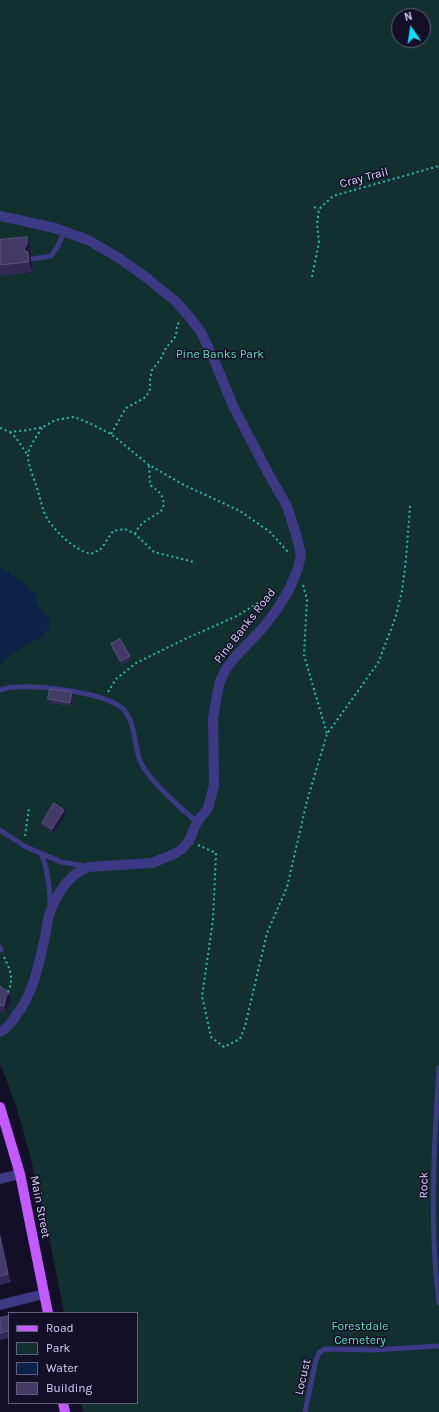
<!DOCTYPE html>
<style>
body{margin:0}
#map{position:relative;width:439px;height:1412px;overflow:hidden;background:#130f26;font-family:Karla,sans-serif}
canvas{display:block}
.legend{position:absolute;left:8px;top:1312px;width:130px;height:92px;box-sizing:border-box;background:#130f26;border:1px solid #625e7d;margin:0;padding:5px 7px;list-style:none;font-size:12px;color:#d9d4ff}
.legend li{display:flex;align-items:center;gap:8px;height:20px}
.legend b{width:20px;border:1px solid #625e7d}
.north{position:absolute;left:391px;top:8px;width:40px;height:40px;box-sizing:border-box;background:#130f26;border:1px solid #625e7d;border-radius:50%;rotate:347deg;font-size:11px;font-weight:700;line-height:16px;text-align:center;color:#d9d4ff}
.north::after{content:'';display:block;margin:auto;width:14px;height:18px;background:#00e5ff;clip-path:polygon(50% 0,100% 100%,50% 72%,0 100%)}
</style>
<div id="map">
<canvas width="439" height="1412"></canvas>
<ul class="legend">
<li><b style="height:5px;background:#c25bff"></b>Road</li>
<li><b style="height:11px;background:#12302f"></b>Park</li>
<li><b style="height:11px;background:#0c2248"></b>Water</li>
<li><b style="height:11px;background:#433a66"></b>Building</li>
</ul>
<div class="north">N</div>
</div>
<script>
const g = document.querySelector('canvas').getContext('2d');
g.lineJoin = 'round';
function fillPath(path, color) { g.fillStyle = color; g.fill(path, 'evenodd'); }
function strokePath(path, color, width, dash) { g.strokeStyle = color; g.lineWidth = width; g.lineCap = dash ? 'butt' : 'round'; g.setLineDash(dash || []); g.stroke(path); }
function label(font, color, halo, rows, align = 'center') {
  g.font = font + ' Karla,sans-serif'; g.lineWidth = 3; g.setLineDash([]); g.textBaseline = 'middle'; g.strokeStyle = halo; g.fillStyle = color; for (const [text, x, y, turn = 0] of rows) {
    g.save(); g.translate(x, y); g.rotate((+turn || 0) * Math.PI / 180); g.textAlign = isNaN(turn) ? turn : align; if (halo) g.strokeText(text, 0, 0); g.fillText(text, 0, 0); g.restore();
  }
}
fillPath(new Path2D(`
 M0 0H439V1412H83L81 1403H137V1313H64C56 1270 47 1227 37 1184 27 1143 17 1103 0 1064ZM399 16H423V40H399Z`), '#12302f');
fillPath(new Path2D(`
 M0 567 26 585 35 594 40 609 50 620 49 629 41 637 13 653 0 665Z`), '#0c2248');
strokePath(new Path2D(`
 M314 207 319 209
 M312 277 319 242 317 224 319 209 333 196 439 166
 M0 428 10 432 28 430 43 427 55 420 74 417 89 423 111 434 149 465 184 485 240 511 270 532 288 552
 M42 428C38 434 28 448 28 455 28 465 33 476 36 485 39 494 41 503 44 512 51 529 74 550 91 554L101 549 113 531 125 529 135 534 154 552 194 562
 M10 432 16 438 27 454
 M111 434 126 408 146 397 150 389V379L152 370 160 360 166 348 176 336 177 325 180 321
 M135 534C140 520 154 518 163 509 165 496 160 492 150 485L149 465
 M303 585 307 599 304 655 327 734 378 663 395 619 402 591 406 559 410 506
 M108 692 116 679 136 663 185 639 237 616 274 593
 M25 836 29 808
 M198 845 216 853 213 920 202 996 211 1037 224 1047 240 1039 245 1026 267 933 287 887 307 801 327 734
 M4 957C10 969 15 980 7 993`), '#2fb8b0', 2, [2, 3]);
strokePath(new Path2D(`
 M32 259 51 256 57 248 65 231
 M0 690C20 681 108 692 123 709 137 724 133 746 141 763 150 781 181 809 197 822
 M0 830 24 846 61 862 86 866
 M41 853C48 870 50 887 50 905
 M0 947 1 950
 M439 1068C434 1146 429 1225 439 1303
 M305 1412 316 1360 319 1353 324 1349 374 1350 439 1346`), '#3d3a85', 5);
strokePath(new Path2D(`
 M0 216 55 228 88 240 119 258 147 278 175 301 188 315 201 332 215 362 233 406 268 473 287 506 296 534 301 555 298 568 289 590 276 611 261 630 236 656 226 669 219 684 213 718 214 785 208 808 197 822 189 841 181 850 172 855 152 863 88 867C70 874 58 892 51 910 47 918 47 928 45 937 39 964 33 995 15 1017 11 1023 6 1029 0 1032
 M0 1179 20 1174
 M0 1305 44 1294`), '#3d3a85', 10);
strokePath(new Path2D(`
 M0 1107 20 1174 48 1313
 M63 1403 65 1412`), '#c25bff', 10);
fillPath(new Path2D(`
 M27 237 30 247 31 255 30 257 32 263 33 272 0 276V240Z
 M111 644 130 656 131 660 122 665 112 648Z
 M73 696 71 706 50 703 48 699Z
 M66 813 53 833 43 827 42 823Z
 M0 986 9 993 12 1001 9 1004 6 1013 1 1012 0 1014Z
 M0 1231 11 1282 0 1285Z
 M9 1316V1338L0 1340V1318Z`), '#312854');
fillPath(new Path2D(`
 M27 237 30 247 31 255 30 257 32 263 33 272 24 249Z
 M72 692 73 696 71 706 70 703Z
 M64 810 66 813 53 833 52 829Z
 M9 993 12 1001 9 1004 6 1013 4 1006 6 996Z
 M0 1231 11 1282 8 1274 0 1237Z`), '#1d163a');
const building = new Path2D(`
 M27 237V244L24 249 25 251 28 252 29 262 0 265V240Z
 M120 639 130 656 120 661 111 644Z
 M50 689 72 692 70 703 48 699Z
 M54 803 64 810 52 829 42 823Z
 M0 986 9 993 6 996 4 1006 0 1005Z
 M0 1237 8 1274 0 1276Z
 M9 1316V1331L0 1333V1318Z`);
fillPath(building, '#433a66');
strokePath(building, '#5a527e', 1);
label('12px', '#d9d4ff', '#130f26', [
 ["Cray Trail",364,178,-15],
 ["Pine Banks Road",245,626,-52],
 ["Rock",424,1185,-89],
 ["Main Street",40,1207,79],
 ["Locust",303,1377,-77]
]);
label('12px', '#5fe0c0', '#130f26', [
 ["Pine Banks Park",220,355],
 ["Forestdale",360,1327],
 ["Cemetery",360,1341]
]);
</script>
